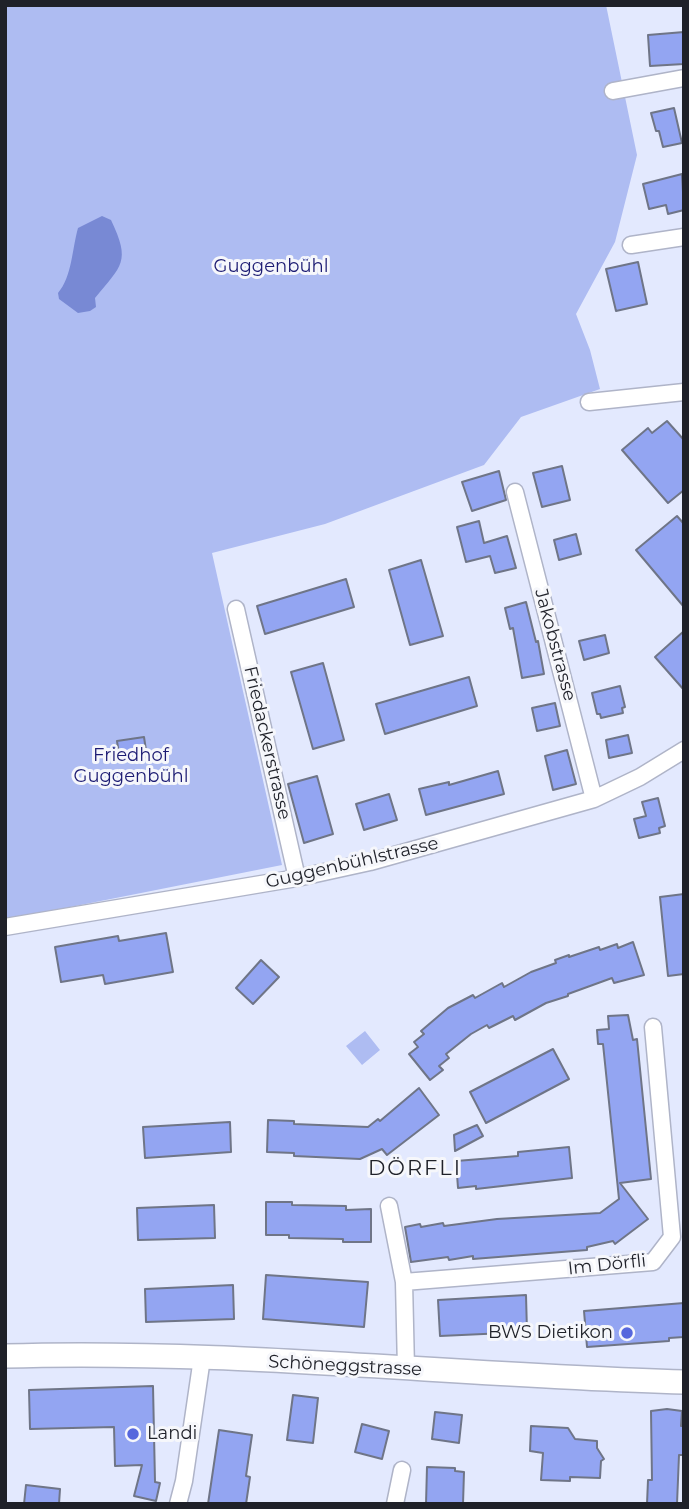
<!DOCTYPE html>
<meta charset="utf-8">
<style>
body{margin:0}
#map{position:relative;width:689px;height:1509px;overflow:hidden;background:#e3e9fe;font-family:Montserrat,sans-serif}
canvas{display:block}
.frame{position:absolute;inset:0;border:7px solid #1f2129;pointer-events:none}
</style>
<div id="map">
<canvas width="689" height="1509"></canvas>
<div class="frame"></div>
</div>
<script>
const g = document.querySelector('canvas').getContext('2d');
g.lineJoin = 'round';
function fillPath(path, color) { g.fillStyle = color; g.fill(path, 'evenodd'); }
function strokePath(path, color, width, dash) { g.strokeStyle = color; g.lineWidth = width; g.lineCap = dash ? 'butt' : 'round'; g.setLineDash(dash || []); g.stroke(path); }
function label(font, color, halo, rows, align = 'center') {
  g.font = font + ' Montserrat,sans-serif'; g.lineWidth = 6; g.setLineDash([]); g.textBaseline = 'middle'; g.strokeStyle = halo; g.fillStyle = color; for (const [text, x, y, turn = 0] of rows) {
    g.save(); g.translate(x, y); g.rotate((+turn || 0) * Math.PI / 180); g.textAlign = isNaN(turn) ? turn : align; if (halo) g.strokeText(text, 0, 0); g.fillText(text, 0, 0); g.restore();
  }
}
fillPath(new Path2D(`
 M5 5H606L637 155 615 242 576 314 590 350 600 389 521 417 484 465 325 524 212 553 282 865 5 920Z
 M365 1031 380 1050 362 1065 346 1046Z`), '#aebcf2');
fillPath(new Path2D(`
 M102 216 111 220C131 262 122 265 95 298L96 307 90 311 78 313 59 299 58 293C72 277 72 249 78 228Z`), '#7889d4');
const building = new Path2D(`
 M684 32V64L650 66 648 35Z
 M674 108 682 143 663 147 659 131H656L651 113Z
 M682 174 684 210 668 214 666 205 649 209 643 184Z
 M638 262 647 304 616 311 606 269Z
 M667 421 684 440V490L668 503 622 450 648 428 652 433Z
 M562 466 570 500 542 507 533 473Z
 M499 471 506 500 472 511 462 482Z
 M677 516 684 524V607L636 550Z
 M479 521 484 543 507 536 516 568 495 573 490 556 466 562 457 527Z
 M576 534 581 554 559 560 554 540Z
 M421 560 443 636 410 645 389 570Z
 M346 579 354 607 265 634 257 606Z
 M526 602 536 642 538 641 544 674 522 678 513 628 510 629 505 608Z
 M684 631V690L655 657Z
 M605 635 609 653 584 660 579 641Z
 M323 663 344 740 313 749 291 672Z
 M469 677 477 706 385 734 376 704Z
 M620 686 625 707 622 708 623 713 601 718 600 714H597L592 693Z
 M555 703 560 726 537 731 532 708Z
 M628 735 632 753 609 758 606 740Z
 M144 737 147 757 120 761 117 741Z
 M567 750 576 784 553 790 545 756Z
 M498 771 504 794 426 815 419 789 449 782V785Z
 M317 776 333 834 304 843 288 784Z
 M389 794 397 820 364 830 356 804Z
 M658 798 665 826 659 828 660 833 639 838 634 819 646 816 642 802Z
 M684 894V974L668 976 660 897Z
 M166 933 173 972 105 984 103 975 61 982 55 947 118 936 119 941Z
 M633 942 644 975 614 983 612 978 568 994V996L546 1003 515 1020 513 1016 489 1028 487 1025 471 1034 446 1054 449 1058 439 1066 443 1070 430 1080 409 1054 418 1047 414 1042 424 1034 421 1031 448 1008 473 995 475 998 502 983 504 987 531 972 556 963 555 960 569 955V957L599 947 600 950 617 944 618 948Z
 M261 960 279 977 253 1004 236 988Z
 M628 1015 633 1040 637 1039 651 1179 620 1183 648 1219 615 1244 613 1241 587 1247V1250L473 1259V1256L449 1260 448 1257 411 1262 405 1227 420 1224 421 1227 443 1223 444 1226 497 1219 600 1213 619 1199 603 1044H598L597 1030 609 1029 608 1016Z
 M553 1049 569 1079 486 1123 470 1092Z
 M419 1088 439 1115 387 1155 382 1149 360 1159 294 1156V1153L267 1152 268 1120 294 1121V1124L368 1127 378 1119 380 1121Z
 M230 1122 231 1152 145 1158 143 1127Z
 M477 1125 483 1136 455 1151 454 1135Z
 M569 1147 572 1178 476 1189V1186L458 1188 456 1161 518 1156V1152Z
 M266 1202H292V1205L346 1206V1210L371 1209V1242H343V1239L289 1238V1235H266Z
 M214 1205 215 1238 138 1240 137 1208Z
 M266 1275 368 1282 364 1327 263 1319Z
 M233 1285 234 1319 146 1322 145 1289Z
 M526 1295 527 1332 440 1336 438 1300Z
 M684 1303V1337L669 1338V1341L587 1347 584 1311Z
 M153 1386 155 1482 160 1483 156 1501 134 1496 142 1465 115 1466 114 1427 30 1429 29 1390Z
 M293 1395 318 1398 313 1443 287 1440Z
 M667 1409 682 1411 681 1426H684L683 1455H679L677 1504H647L648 1480H652L651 1411Z
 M435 1412 462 1415 459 1443 432 1439Z
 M362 1424 389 1431 382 1459 355 1452Z
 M531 1426 568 1428 575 1439 597 1441V1448L604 1459 601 1461 600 1478 570 1477V1481L541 1480 543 1453 530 1451Z
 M219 1430 252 1435 246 1476 250 1477 246 1504H208Z
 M427 1467 455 1468V1471L464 1472 463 1504H426Z
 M26 1485 60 1489 59 1504H24Z`);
fillPath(building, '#93a5f2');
strokePath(building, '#6f7587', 2);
const street = new Path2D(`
 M613 91 684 78
 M631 245 684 237
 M589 402 684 392
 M515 492 594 799
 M236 609 297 878
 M5 927 297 878 370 862 594 799 640 777 684 750
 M389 1206 404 1282 406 1369
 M404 1282 653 1262 672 1237 653 1027
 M178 1504 184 1481 202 1358
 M395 1504 402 1470`);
const secondary = new Path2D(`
 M5 1356C231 1349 458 1376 684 1382`);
strokePath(street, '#afb4c8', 19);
strokePath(secondary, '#afb4c8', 26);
strokePath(street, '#fff', 16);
strokePath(secondary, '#fff', 23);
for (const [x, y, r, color] of [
 [627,1333,7,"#5667dd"],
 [133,1434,7,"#5667dd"]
]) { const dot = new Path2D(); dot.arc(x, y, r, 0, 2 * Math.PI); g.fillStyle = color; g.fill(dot); strokePath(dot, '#f6f7fb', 2.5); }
label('18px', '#1c1b73', '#f6f7fb', [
 ["Guggenbühl",271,267],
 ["Friedhof",131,756],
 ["Guggenbühl",131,777]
]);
label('18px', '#1f2129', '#f6f7fb', [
 ["Jakobstrasse",555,645,75],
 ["Friedackerstrasse",267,743,77],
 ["Guggenbühlstrasse",352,863,-13],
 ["Im Dörfli",607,1265,-6],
 ["Schöneggstrasse",345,1366,3]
]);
label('18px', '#1f2129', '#f6f7fb', [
 ["BWS Dietikon",613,1333],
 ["Landi",147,1434,"left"]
], 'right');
g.letterSpacing = '2px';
label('21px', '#1f2129', '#f6f7fb', [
 ["DÖRFLI",415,1169]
]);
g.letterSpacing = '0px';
</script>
